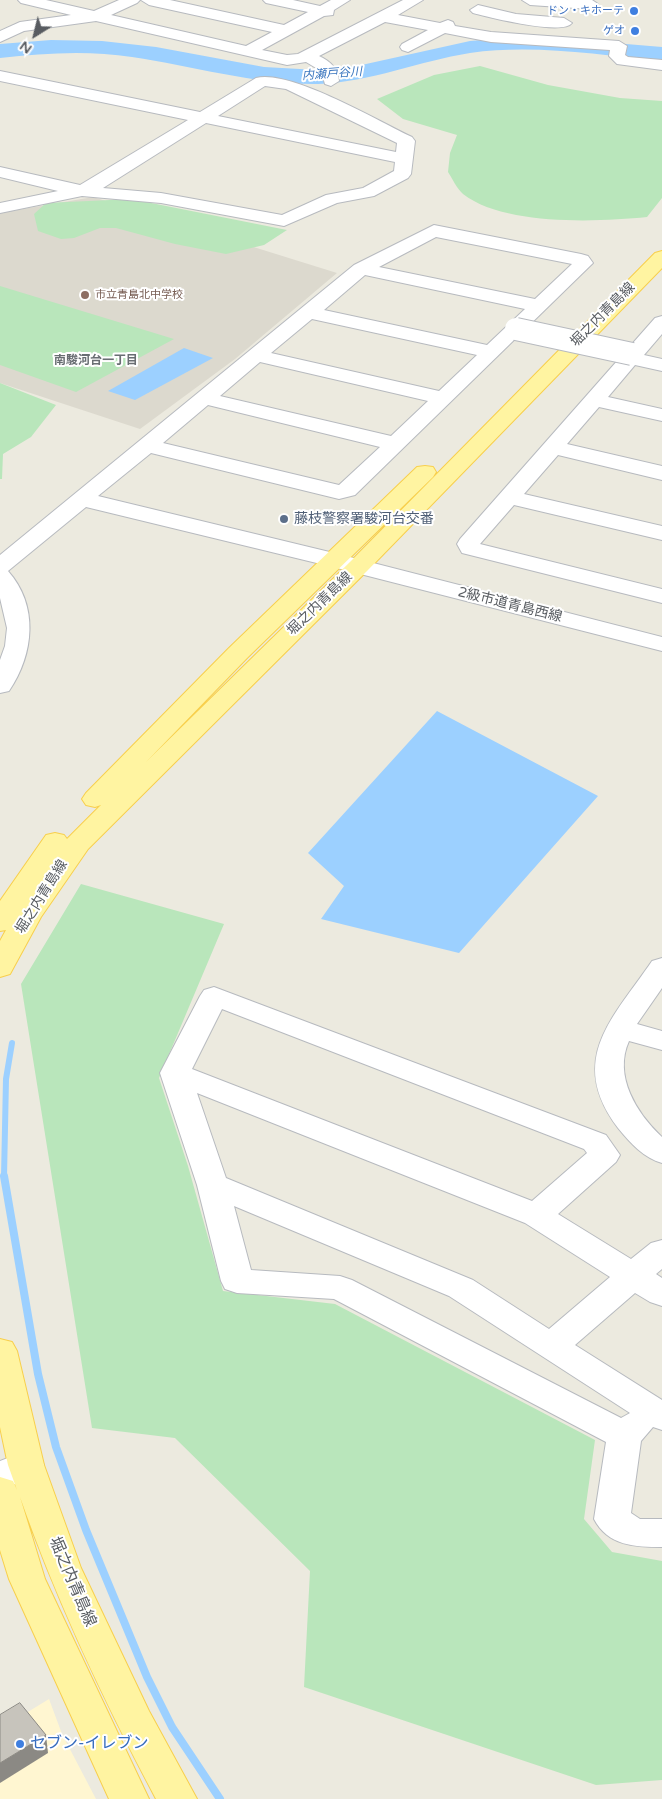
<!DOCTYPE html>
<meta charset="utf-8">
<style>
body{margin:0}
#map{position:relative;width:662px;height:1799px;overflow:hidden;background:#eceadf;font-family:"Varela Round",sans-serif}
canvas{display:block}
.north{position:absolute;left:10px;top:10px;width:50px;height:50px;-webkit-text-stroke:4px #fff;paint-order:stroke;rotate:216deg;font-size:14px;font-weight:700;line-height:20px;text-align:center;color:#585c61}
.north::after{content:'';display:block;margin:auto;width:18px;height:22px;background:#585c61;clip-path:polygon(50% 0,100% 100%,50% 72%,0 100%)}
</style>
<div id="map">
<canvas width="662" height="1799"></canvas>
<div class="north">N</div>
</div>
<script>
const g = document.querySelector('canvas').getContext('2d');
g.lineJoin = 'round';
function fillPath(path, color) { g.fillStyle = color; g.fill(path, 'evenodd'); }
function strokePath(path, color, width, dash) { g.strokeStyle = color; g.lineWidth = width; g.lineCap = dash ? 'butt' : 'round'; g.setLineDash(dash || []); g.stroke(path); }
function label(font, color, halo, rows, align = 'center') {
  g.font = font + ' "Varela Round","Noto Sans JP",sans-serif'; g.lineWidth = 4; g.setLineDash([]); g.textBaseline = 'middle'; g.strokeStyle = halo; g.fillStyle = color; for (const [text, x, y, turn = 0] of rows) {
    g.save(); g.translate(x, y); g.rotate((+turn || 0) * Math.PI / 180); g.textAlign = isNaN(turn) ? turn : align; if (halo) g.strokeText(text, 0, 0); g.fillText(text, 0, 0); g.restore();
  }
}
fillPath(new Path2D(`
 M49 1699 62 1734 96 1799H0V1729Z`), '#fff6d1');
fillPath(new Path2D(`
 M93 197 337 273 235 359 140 429 0 383V213Z`), '#dcd9ce');
fillPath(new Path2D(`
 M480 66 548 85 620 98 662 101V198L647 217C597 222 504 226 463 194 457 189 452 178 448 172L450 153 457 135 403 119 377 99 434 75Z
 M131 199 287 230 264 245 226 254 175 244 116 228H100L74 238 61 239 38 231 34 214 46 203Z
 M0 286 174 339 76 392 0 365Z
 M0 383 56 405 31 437 3 454 2 479H0Z
 M81 884 224 924 159 1078 188 1166 223 1291 335 1304 595 1440 584 1519 612 1552 662 1561V1780L596 1785 304 1687 310 1571 175 1438 92 1428 21 984Z`), '#b9e6bb');
fillPath(new Path2D(`
 M184 348 213 358 135 400 108 391Z
 M437 711 598 796 459 953 321 919 344 886 308 853Z`), '#9cd0ff');
strokePath(new Path2D(`
 M4 1177 6 1079 12 1043`), '#9cd0ff', 6);
strokePath(new Path2D(`
 M4 1176 38 1374 56 1447 86 1530 147 1677 172 1727 220 1799`), '#9cd0ff', 8);
fillPath(new Path2D(`
 M518 37 566 39 662 47V61C599 55 534 44 470 53 419 61 371 82 318 84 255 85 194 66 132 57 88 50 44 53 0 58V44L51 40 102 41 156 47 264 67 318 70 357 66 470 41Z`), '#9cd0ff');
const minor = new Path2D(`
 M18 0H46L94 11 119 0H140L137 3 111 15 246 46 272 32 149 5 141 0H170L284 25 308 12 266 3 263 0H293L320 6 331 0H350L334 10 333 15 324 16 262 50 287 55 298 54 403 0H423L398 15 440 23 448 20 453 22 455 26 491 32 619 41 627 46 625 55 628 57 662 60V70L617 64 609 56 610 50 491 42 445 33 408 52 402 50 400 47 402 44 428 30 385 22 319 56C330 61 338 68 339 81L331 86 325 84 321 71 306 62 287 65 96 21 24 31 0 42V31L20 22 71 15 21 3Z
 M522 0H592L598 4 590 9 530 5Z
 M478 5 516 14 564 18 572 23C563 36 488 17 473 13L470 10Z
 M0 71 200 112 256 78C290 69 378 121 412 137L415 141 411 174 408 178 374 196 337 203 284 226 161 203 82 196 0 213V203L58 191 0 177V167L80 185 188 120 0 81ZM265 86 286 89 397 143 396 152 218 116ZM206 123 395 162 394 171 363 188 326 195 282 215 161 193 103 188Z
 M434 225 581 254 588 256 593 263 355 495 339 499 151 453 98 496 342 555 662 637V651L329 566 86 507 8 571C39 606 34 654 9 691L0 693V660L5 646 7 628 0 598V555L354 265ZM436 237 572 264 535 299 379 267ZM365 275 525 309 487 345 324 310ZM312 319 477 355 439 391 271 353ZM260 362 428 401 391 436 220 396ZM208 405 380 447 339 485 163 443Z
 M662 316V334L644 355 662 359V371L635 365 608 397 662 409V421L599 407 567 444 662 466V480L558 455 524 494 662 526V540L514 505 480 544 662 589V603L462 553 457 544 460 539 655 318Z
 M662 958V988L637 1024 662 1031V1050L629 1041C613 1076 637 1114 662 1137V1163C644 1158 630 1143 618 1128 566 1059 614 1017 652 961Z
 M214 987 606 1135 620 1155 616 1162 558 1214 631 1259 651 1243 662 1240V1269L656 1274 662 1278V1306L650 1302 635 1293 575 1345 662 1400V1430L653 1427 641 1441 631 1513 640 1519H662V1547C635 1547 608 1546 594 1519L606 1442 334 1299 237 1293 225 1289 221 1281 197 1185 160 1073 200 996 204 990ZM222 1009 584 1149 587 1153 532 1201 192 1069ZM197 1093 525 1223 610 1277 549 1329 473 1280 226 1178ZM234 1206 449 1296 630 1413 621 1418 352 1280 340 1276 251 1270Z
 M26 1451 38 1455 44 1465 38 1475 0 1490V1461Z`);
const major = new Path2D(`
 M662 251V268L367 571 88 849 41 917 10 974 0 977V941L6 930 0 931V901L46 835 55 833 64 835 67 839 101 805 95 807 86 805 82 799 86 793 229 648 417 467 425 466 433 467 436 472 433 477 247 658 146 762 351 561 655 253Z
 M0 1339 12 1342 17 1351 44 1465 81 1568 149 1711 197 1799H156C104 1701 57 1602 20 1497L45 1579 149 1799H109L9 1579 0 1550V1477L13 1481 17 1490 8 1465 0 1427Z`);
strokePath(minor, '#b7babf', 2);
strokePath(major, '#f8cf4c', 2);
fillPath(minor, '#fff');
fillPath(major, '#fff4a1');
const minorBridge = new Path2D(`
 M516 329 632 354`);
strokePath(minorBridge, '#b7babf', 24, []);
strokePath(minorBridge, '#fff', 22);
fillPath(new Path2D(`
 M46 1735 48 1753 0 1783V1763Z`), '#8b8984');
const building = new Path2D(`
 M20 1703 46 1735 0 1763V1715Z`);
fillPath(building, '#c7c4bc');
strokePath(building, '#8b8984', 1);
for (const [x, y, r, color] of [
 [634,11,5,"#3f7fe0"],
 [635,31,5,"#3f7fe0"],
 [85,295,5,"#8d6e63"],
 [284,519,5,"#5c6f8a"],
 [20,1744,5,"#3f7fe0"]
]) { const dot = new Path2D(); dot.arc(x, y, r, 0, 2 * Math.PI); g.fillStyle = color; g.fill(dot); strokePath(dot, '#fff', 2); }
label('11px', '#366cbe', '#fff', [
 ["ドン・キホーテ",624,11],
 ["ゲオ",625,31]
], 'right');
label('11px', '#785e54', '#fff', [
 ["市立青島北中学校",95,295]
], 'left');
label('italic 12px', '#3874be', '#fff', [
 ["内瀬戸谷川",332,74,-4]
]);
label('bold 12px', '#696e73', '#fff', [
 ["南駿河台一丁目",96,361]
]);
label('14px', '#585c61', '#fff', [
 ["堀之内青島線",603,315,-45],
 ["堀之内青島線",320,604,-44],
 ["2級市道青島西線",510,605,14],
 ["堀之内青島線",42,897,-58]
]);
label('14px', '#4e5e75', '#fff', [
 ["藤枝警察署駿河台交番",294,519]
], 'left');
label('16px', '#585c61', '#fff', [
 ["堀之内青島線",72,1582,67]
]);
label('16px', '#366cbe', '#fff', [
 ["セブン-イレブン",30,1744]
], 'left');
</script>
